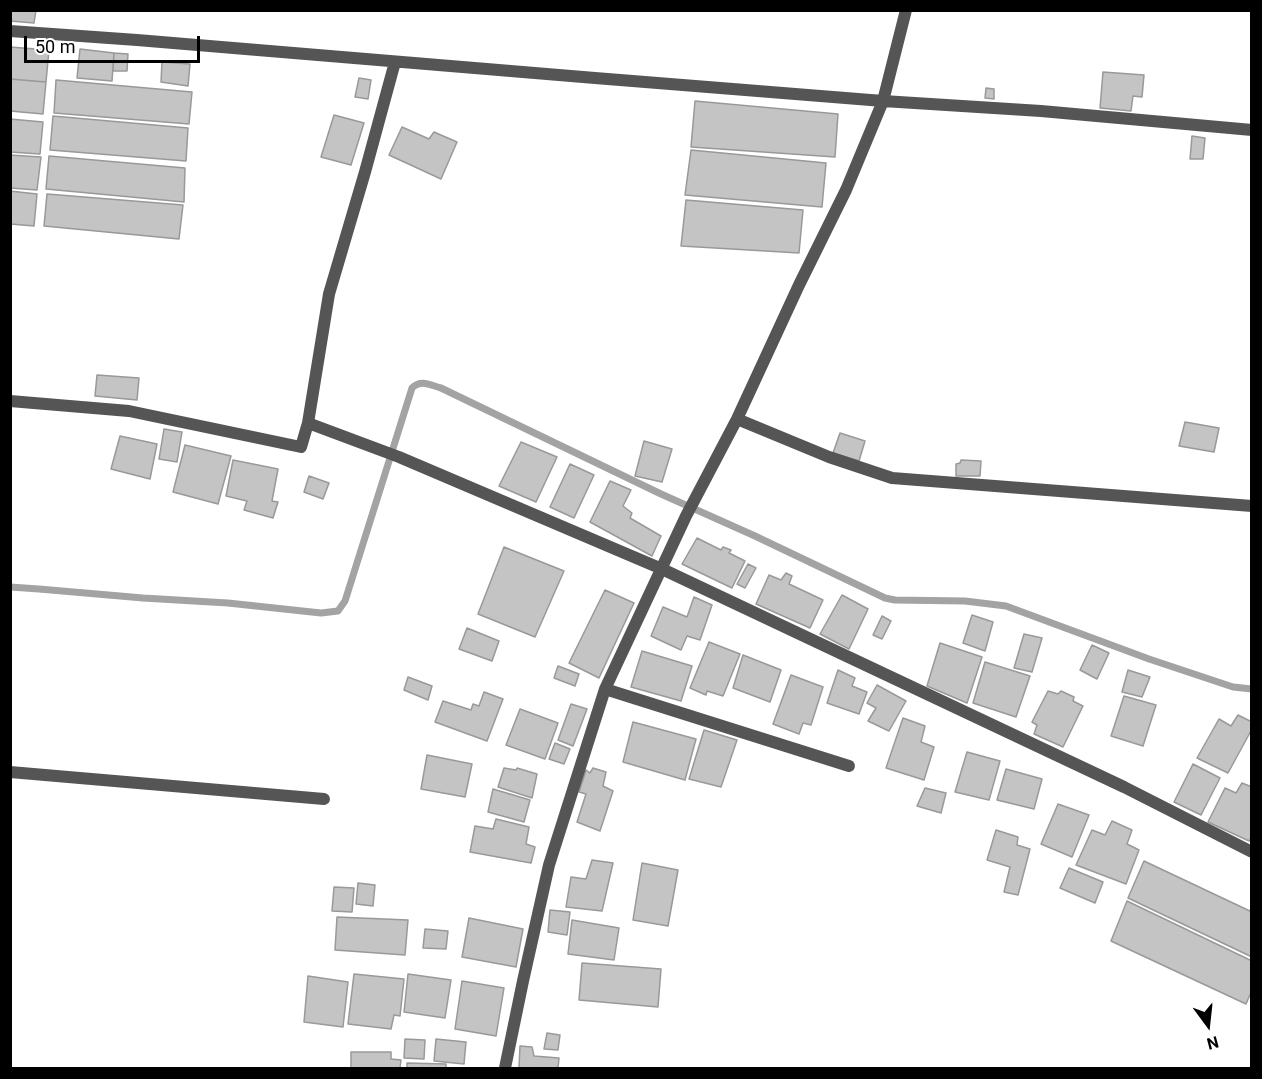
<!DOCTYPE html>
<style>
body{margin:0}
#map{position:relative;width:1262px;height:1079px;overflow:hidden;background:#fff;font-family:Roboto,sans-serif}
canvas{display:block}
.frame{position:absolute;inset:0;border:12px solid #000;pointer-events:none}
.north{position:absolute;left:1178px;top:995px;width:60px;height:60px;-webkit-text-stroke:4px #fff;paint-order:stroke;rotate:165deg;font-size:16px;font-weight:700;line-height:24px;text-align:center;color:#000}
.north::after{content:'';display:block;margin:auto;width:21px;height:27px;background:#000;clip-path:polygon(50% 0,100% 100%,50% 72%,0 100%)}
.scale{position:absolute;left:24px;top:36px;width:176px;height:27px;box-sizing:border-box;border:3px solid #000;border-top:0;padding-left:8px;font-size:18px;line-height:21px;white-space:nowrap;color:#000;-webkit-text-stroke:4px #fff;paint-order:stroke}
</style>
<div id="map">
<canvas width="1262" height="1079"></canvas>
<div class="frame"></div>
<div class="north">N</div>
<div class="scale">50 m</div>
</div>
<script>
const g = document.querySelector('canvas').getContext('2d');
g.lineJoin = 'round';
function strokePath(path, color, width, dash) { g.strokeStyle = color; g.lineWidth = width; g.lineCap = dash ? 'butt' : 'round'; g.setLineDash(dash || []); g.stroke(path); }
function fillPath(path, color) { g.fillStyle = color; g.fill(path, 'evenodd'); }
strokePath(new Path2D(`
 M10 587 39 589 143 598 228 603 321 613 338 611 345 601 412 388C421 379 430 385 441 388L661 494 755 536 885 598 895 600 965 601 1006 606 1149 659 1233 687 1252 689`), '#a3a3a3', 7);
const building = new Path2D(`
 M10 10H36L34 23 10 21Z
 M10 47 49 50 46 82 10 79Z
 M80 49 114 53 112 81 77 78Z
 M114 53 128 54 127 71H113Z
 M162 62 190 64 188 86 161 82Z
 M1103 72 1144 75 1142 97 1133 96 1131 111 1100 108Z
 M359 78 371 80 368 99 355 97Z
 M10 79 46 82 43 114 10 111Z
 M56 80 192 92 189 124 54 113Z
 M986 88 994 89V99L985 98Z
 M695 101 838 114 835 157 691 147Z
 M334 115 364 123 351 165 321 157Z
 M53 116 188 128 186 161 50 150Z
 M10 119 43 122 40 154 10 152Z
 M402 127 429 139 434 132 457 142 441 179 389 155Z
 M1192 136 1205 138 1203 159H1190Z
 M691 150 826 163 822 207 685 195Z
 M10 155 41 157 37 190 10 188Z
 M49 156 185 168 184 202 46 189Z
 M10 191 37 194 34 226 10 224Z
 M47 194 183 205 179 239 44 226Z
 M686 200 803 210 799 253 681 246Z
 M97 375 139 378 137 400 95 396Z
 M1185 422 1219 428 1214 452 1179 446Z
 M164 429 182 432 177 462 159 459Z
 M840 433 865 441 859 461 833 453Z
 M120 436 157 444 150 479 111 469Z
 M644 441 672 449 662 482 635 476Z
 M521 442 557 457 536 502 499 486Z
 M185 445 231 456 218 504 173 492Z
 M233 460 278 469 272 501 278 502 273 518 244 510 247 501 226 496Z
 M961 460 981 461 980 476H956V464L960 463Z
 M570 464 594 475 574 518 550 507Z
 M309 476 329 483 323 499 304 492Z
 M610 481 631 490 623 506 632 513 630 518 661 536 652 556 590 522Z
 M697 538 721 550 723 547 731 550 729 553 745 561 732 588 682 564Z
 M504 547 564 571 535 637 478 614Z
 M748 564 756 568 745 588 737 584Z
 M786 573 792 576 789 584 823 600 810 628 756 604 769 575 781 580Z
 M605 590 634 603 599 678 569 663Z
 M842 595 868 609 849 649 820 634Z
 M694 597 712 605 700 640 687 636 681 650 651 636 663 607 687 617Z
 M972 615 993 622 985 651 963 643Z
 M882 616 891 621 882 639 873 635Z
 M467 628 499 641 492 661 459 649Z
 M1024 634 1042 638 1032 672 1014 668Z
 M709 642 740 654 723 696 707 691 706 695 690 688Z
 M940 643 982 657 967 703 927 686Z
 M1092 645 1109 653 1097 679 1080 670Z
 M642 651 692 666 681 701 631 687Z
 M743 655 781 670 770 702 733 688Z
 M985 662 1030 676 1016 717 973 703Z
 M558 666 579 674 575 686 554 678Z
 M838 670 855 678 852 686 867 692 859 714 827 703Z
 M1128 670 1150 677 1142 697 1122 692Z
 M791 675 823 687 811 725 803 723 799 734 773 724Z
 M408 677 432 686 428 700 404 690Z
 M877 685 906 701 889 731 868 721 876 708 867 703Z
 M1048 691 1058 694 1061 691 1074 697 1073 701 1083 706 1063 747 1034 734 1037 725 1032 722Z
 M484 692 503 699 487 741 435 722 443 701 471 710 473 704 479 706Z
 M1124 696 1156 705 1143 746 1111 736Z
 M571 704 587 709 573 746 558 740Z
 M520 709 558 723 545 759 506 745Z
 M1238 715 1252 722V729L1228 773 1197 758 1219 719 1231 726Z
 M903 718 925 726 921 742 934 747 924 780 886 768Z
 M633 722 696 739 685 780 623 762Z
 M704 730 737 740 721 787 689 779Z
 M555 743 570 749 564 764 549 759Z
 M967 752 1000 761 989 800 955 792Z
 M427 755 472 764 465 797 421 789Z
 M1193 764 1220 778 1201 815 1174 802Z
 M504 768 516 770 517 768 537 774 532 798 498 787Z
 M593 768 606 772 603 786 613 791 600 831 577 822 586 794 579 792 586 770 590 773Z
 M1006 769 1042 779 1034 809 997 800Z
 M1242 783 1252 787V836L1249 841 1208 822 1225 788 1236 793Z
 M925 788 946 793 941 813 917 806Z
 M493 789 530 800 524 822 488 812Z
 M1058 804 1089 815 1072 857 1041 844Z
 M496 819 529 827 526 844 535 847 531 863 470 852 475 826 493 829Z
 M1112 821 1132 830 1127 844 1139 850 1126 884 1076 865 1092 830 1105 835Z
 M996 830 1018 837 1017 845 1030 849 1018 895 1004 892 1010 867 987 860Z
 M592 860 613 863 602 911 566 907 571 877 586 879Z
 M1144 861 1252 912V957L1128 898Z
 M642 863 678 870 668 926 633 920Z
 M1069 868 1103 882 1095 903 1060 888Z
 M358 883 375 885 373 906 356 904Z
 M334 887 354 888 352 912 332 911Z
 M1127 901 1252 961V990L1246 1004 1111 941Z
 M550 910 570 912 567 935 548 932Z
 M337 917 408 920 405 955 335 950Z
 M469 918 523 929 516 967 462 957Z
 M572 920 619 928 614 960 568 954Z
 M425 929 448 931 446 949 423 948Z
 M582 963 661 969 658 1007 579 1000Z
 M354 974 404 979 400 1016 394 1015 391 1029 348 1024Z
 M408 974 451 980 445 1018 404 1012Z
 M308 976 348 982 343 1027 304 1022Z
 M462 981 504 988 496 1036 455 1029Z
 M547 1033 560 1035 558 1050 544 1049Z
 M405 1039 425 1040 424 1059 404 1058Z
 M436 1039 466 1042 464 1064 434 1061Z
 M520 1046 532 1047 534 1056 559 1058 558 1068H519Z
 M351 1052H391V1059L401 1060 400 1068H351Z
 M407 1063 446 1064V1068H407Z`);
fillPath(building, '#c4c4c4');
strokePath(building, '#999', 1.5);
strokePath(new Path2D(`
 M10 31 137 40 595 78 883 101 1041 111 1252 130
 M10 401 129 411 301 447 308 423 329 294 365 172 395 62
 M737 419 829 457 892 478 1252 506
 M308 423 399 457 662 569 1124 787 1252 852
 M605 689 849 766
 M10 772 324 799
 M505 1068 523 981 549 865 605 689 686 516 737 419 799 285 846 190 883 101 906 10`), '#555', 12);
</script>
